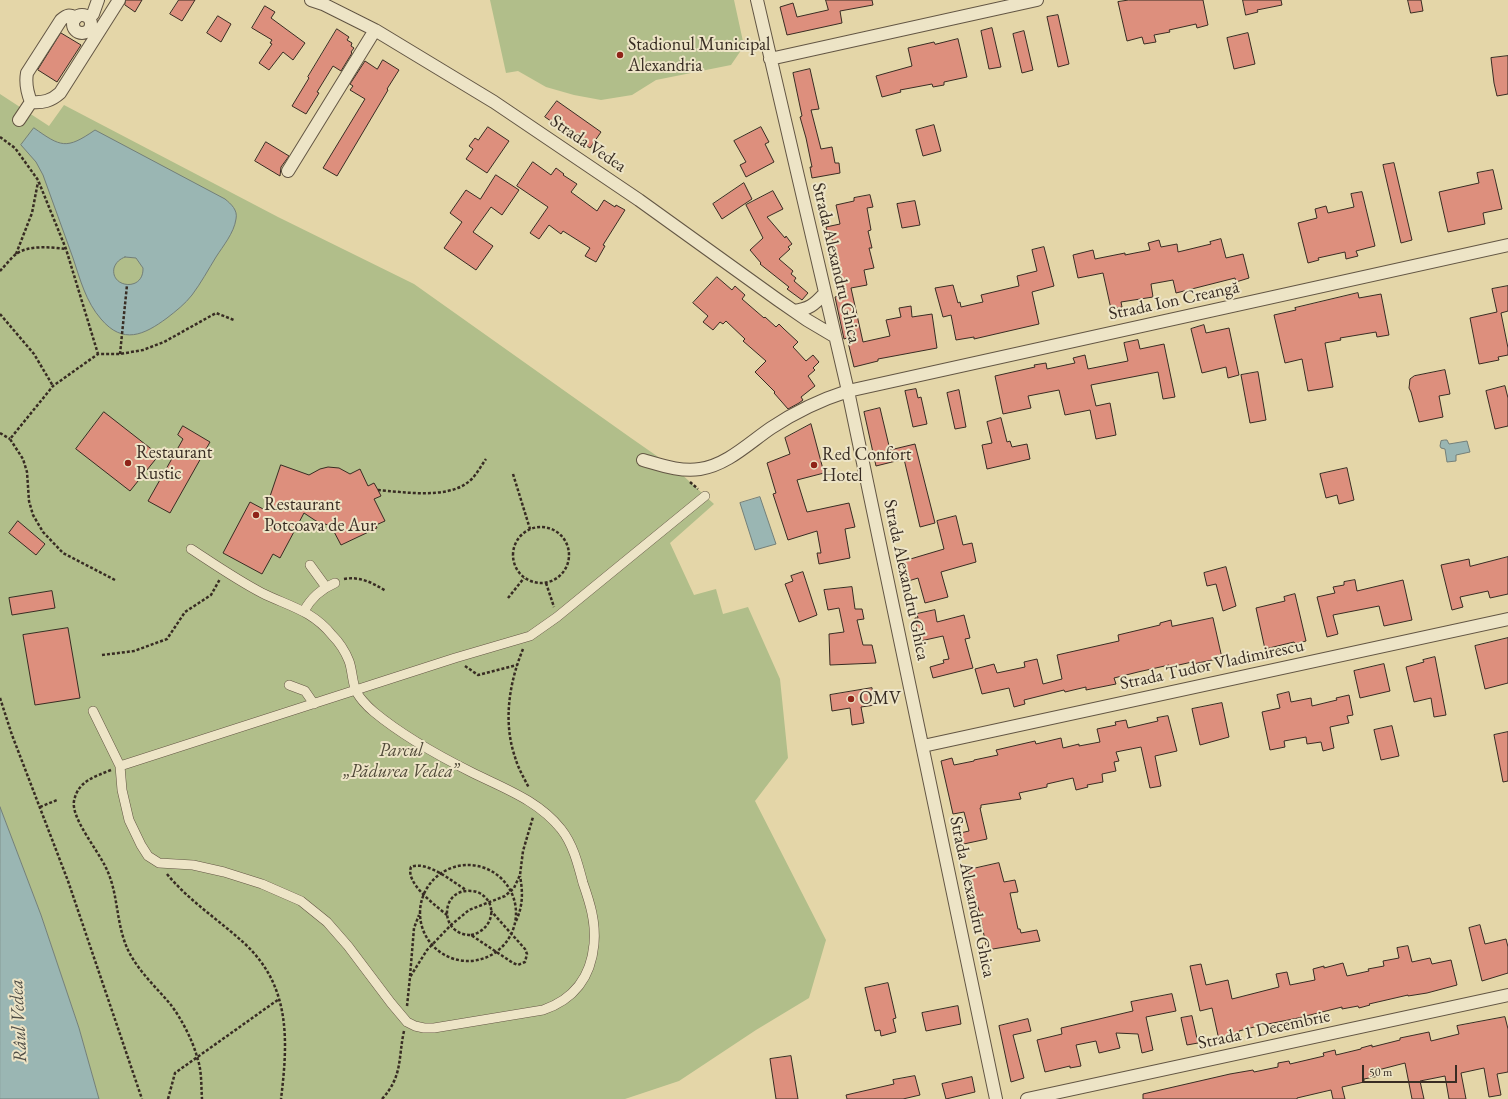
<!DOCTYPE html>
<meta charset="utf-8">
<style>
body{margin:0}
#map{position:relative;width:1508px;height:1099px;overflow:hidden;background:#e4d6a8;font-family:"EB Garamond",serif}
canvas{display:block}
.scale{position:absolute;left:1362px;top:1065px;width:95px;height:18px;box-sizing:border-box;border:2px solid #382c23;border-top:0;padding-left:5px;font-size:12px;line-height:14px;white-space:nowrap;color:#382c23;-webkit-text-stroke:3px #ede4c6;paint-order:stroke}
</style>
<div id="map">
<canvas width="1508" height="1099"></canvas>
<div class="scale">50 m</div>
</div>
<script>
const g = document.querySelector('canvas').getContext('2d');
g.lineJoin = 'round';
function fillPath(path, color) { g.fillStyle = color; g.fill(path, 'evenodd'); }
function strokePath(path, color, width, dash) { g.strokeStyle = color; g.lineWidth = width; g.lineCap = dash ? 'butt' : 'round'; g.setLineDash(dash || []); g.stroke(path); }
function label(font, color, halo, rows, align = 'center') {
  g.font = font + ' "EB Garamond",serif'; g.lineWidth = 4; g.setLineDash([]); g.textBaseline = 'middle'; g.strokeStyle = halo; g.fillStyle = color; for (const [text, x, y, turn = 0] of rows) {
    g.save(); g.translate(x, y); g.rotate((+turn || 0) * Math.PI / 180); g.textAlign = isNaN(turn) ? turn : align; if (halo) g.strokeText(text, 0, 0); g.fillText(text, 0, 0); g.restore();
  }
}
fillPath(new Path2D(`
 M490 0H734L744 46 731 65 656 80 632 95 601 100 574 95 546 87 518 71 506 73Z
 M0 94 49 126 64 105 278 217 414 284 631 438 677 470 714 504 670 543 694 595 716 589 723 614 748 607 780 679 788 758 755 801 826 940 809 998 756 1030 679 1081 625 1099H99L79 1028 41 915 0 807Z`), '#b1be8a');
const water = new Path2D(`
 M34 128C61 147 66 150 95 130L225 199C231 204 238 210 236 219 234 233 223 246 216 257 208 270 201 283 192 295 185 304 176 311 167 318 144 335 123 345 101 319 86 302 80 279 73 258 63 230 53 203 43 175L36 162 21 145ZM125 257 136 258 143 268C144 292 110 288 114 268 116 262 120 259 125 257Z
 M1445 440H1447L1449 444 1467 441 1470 452 1456 455V461L1447 462 1445 449 1441 448 1440 446 1441 441Z
 M760 497 776 544 755 550 740 503Z
 M0 807 41 915 79 1028 99 1099H0Z`);
fillPath(water, '#9ab6b3');
strokePath(water, '#737f79', 1);
const building = new Path2D(`
 M126 0H142L135 12 125 5Z
 M179 0H195L182 21 170 14Z
 M826 0H872L873 5 840 11 842 23 787 35 780 7 793 3 797 17 828 10Z
 M1129 0H1203L1208 25 1197 28 1196 24 1169 30 1170 32 1154 35 1156 42 1144 44 1142 37 1127 41 1118 2Z
 M1243 0H1281L1282 5 1257 10 1258 12 1246 15Z
 M1408 0H1421L1423 11 1411 13Z
 M265 6 275 12 271 18 305 43 293 60 283 52 269 70 259 63 272 44 270 43 272 40 252 28Z
 M1058 15 1069 64 1058 67 1047 17Z
 M218 16 231 24 221 42 207 33Z
 M992 28 1001 67 989 69 981 31Z
 M337 29 349 37 347 40 352 43 351 46 354 48 351 52 352 53 341 71 333 66 317 92 319 93 306 114 292 106 309 78 308 77Z
 M1024 31 1033 70 1022 73 1013 34Z
 M61 33 81 45 57 82 38 70Z
 M1248 33 1255 64 1234 69 1227 38Z
 M958 39 967 77 944 82V85L933 87 932 84 900 90 901 92 882 97 876 76 912 66 908 48 934 42 935 44Z
 M1508 56V94L1497 96 1494 83 1491 58Z
 M383 60 399 70 387 89 388 90 337 176 323 168 365 99 350 90 353 86 350 84 365 61 377 69Z
 M810 69 819 109 811 110 821 149 832 147 835 163H839L840 173 812 178 810 167H812L806 138 800 117 802 116 793 73Z
 M557 101 601 132 590 148 545 117Z
 M934 125 941 151 923 156 916 130Z
 M488 127 509 141 487 173 466 159 473 149 469 146 475 138 478 140Z
 M761 127 769 142 765 144 774 162 746 177 740 165 746 162 734 141Z
 M266 142 289 156 281 167 280 176 255 161Z
 M533 162 551 175 556 168 564 174 563 175 577 184 571 192 597 211 604 200 615 207 616 205 625 210 603 245 605 246 596 262 585 256 590 248 563 231 561 234 549 225 539 239 530 233 548 207 517 186Z
 M1394 163 1412 240 1401 243 1383 165Z
 M1493 170 1502 209 1483 213 1485 224 1448 232 1439 192 1479 183 1477 173Z
 M496 175 519 190 502 215 491 207 473 232 493 246 476 270 444 248 462 222 450 213 466 190 480 199Z
 M744 183 752 199 722 219 713 204Z
 M773 191 783 209 767 217 785 238 786 236 792 244 788 247 790 249 779 259 793 271 791 274 796 278 794 281 808 293 802 300 787 289 789 287 760 264 761 263 750 250 763 238 746 205Z
 M1362 192 1375 246 1356 251 1358 256 1346 259 1345 252 1318 258 1319 260 1308 263 1298 223 1317 218 1315 209 1326 206 1328 213 1354 207 1351 194Z
 M870 195 873 207 867 208 871 230 868 231 872 248H869L874 268 864 270 867 285 851 288 863 342 890 336 886 320 901 317 899 308 911 306 912 317 932 314 937 348 878 359V361L854 367 847 338 844 339 835 297 842 295 838 281 842 280 832 239H829L826 227 840 224 836 205 854 201V198Z
 M915 201 920 225 902 228 897 204Z
 M1221 239 1226 258 1243 254 1249 278 1236 282 1235 278 1176 293 1173 280 1151 284 1153 297 1121 302 1122 307 1111 309 1103 273 1078 278 1073 255 1093 250 1095 259 1125 253V255L1150 250 1148 243 1159 240 1161 247 1177 244 1178 252 1211 244 1210 242Z
 M1044 247 1054 286 1032 292 1039 324 974 339V337L956 340 951 315 943 317 935 288 953 285 958 303 960 302 961 307 983 302 981 295 1019 286 1017 276 1037 271 1032 250Z
 M717 277 732 290 735 286 745 295 742 299 764 318 765 317 776 327 779 324 784 329 798 342 793 347 806 361 813 355 819 362 813 368 815 370 808 376 815 386 801 397 803 400 799 403 788 409 774 393 775 392 755 372 766 361 743 341 745 339 726 321 723 324 720 322 713 330 703 322 708 316 693 303Z
 M1508 286V311L1501 313 1508 348V355L1498 357 1499 360 1479 364 1470 318 1497 312 1492 289Z
 M1358 293 1359 298 1381 294 1389 335 1377 337 1376 332 1340 338 1341 340 1325 343 1333 387 1308 391 1302 359 1285 363 1274 315 1296 310 1295 308Z
 M1204 325 1206 333 1229 328 1239 375 1228 378 1226 367 1202 373 1191 329Z
 M1138 340 1140 349 1164 344 1175 397 1163 399 1158 372 1091 385 1096 406 1110 403 1116 435 1096 439 1090 410 1065 415 1059 390 1028 396 1031 408 1003 414 995 376 1035 367 1034 365 1046 363 1047 369 1075 363 1073 358 1085 355 1088 369 1128 361 1124 343Z
 M1445 370 1450 394 1439 396 1443 417 1419 422 1411 392 1409 388 1410 379 1414 376Z
 M1258 372 1266 420 1250 423 1241 375Z
 M1505 386 1508 398V426L1495 429 1486 391Z
 M916 389 918 398 921 397 927 424 913 427 905 391Z
 M959 390 966 427 955 429 947 393Z
 M880 408 890 450 915 444 935 523 920 527 904 459 876 466 864 412Z
 M104 412 159 455 130 491 76 449Z
 M1001 418 1007 442 1010 441 1012 447 1027 444 1030 459 987 469 982 445 992 443 987 422Z
 M811 424 824 473 797 480 807 512 849 503 855 527 845 529 850 558 819 564 817 553H821L817 531 788 540 773 494 776 493 767 463 790 454 785 438Z
 M183 426 210 442 170 513 148 501 183 439 178 435Z
 M281 465 309 475 320 469 328 467 339 468 350 474 360 469 368 486 374 483 378 490 381 496 374 499 385 521 376 525 377 528 341 545 331 526 316 521 304 513 280 558 273 554 262 574 223 553 250 502 265 510Z
 M1347 468 1354 500 1339 504 1337 495 1326 498 1320 474Z
 M956 516 963 545 972 543 976 562 941 572 948 597 925 603 918 578 902 583 897 563 944 549 937 521Z
 M18 521 45 544 36 555 9 533Z
 M1508 557V594L1490 598 1488 591 1460 597 1463 607 1452 610 1441 565 1469 559 1470 566Z
 M1226 567 1236 606 1223 611 1216 584 1207 586 1204 573Z
 M803 572 817 615 799 622 785 584 793 581 791 576Z
 M1355 580 1357 591 1403 580 1412 620 1384 626 1379 606 1333 615 1338 634 1327 637 1317 597 1335 593 1333 587 1344 585V582Z
 M852 587 855 609H862L864 619 857 620 863 645H872L876 663 830 665 829 634 844 632 839 608 828 610 824 590Z
 M52 591 55 608 12 615 9 598Z
 M1295 594 1306 641 1295 644 1294 642 1265 649 1256 608 1285 601 1284 597Z
 M935 610 937 622 964 615 970 638 965 639 973 668 933 678 930 667 944 663 943 660 949 659 943 636 916 642 912 628 917 627 915 618H918L917 614Z
 M1213 618 1222 658 1193 664 1192 662 1170 667 1169 665 1138 672 1114 678 1116 684 1086 690V687L1065 692 1064 690 1024 700 1025 704 1014 707 1009 688 982 694 975 669 994 664 997 673 1025 667 1024 662 1037 659 1043 684 1062 679 1057 655 1119 641 1118 635 1160 625V623L1171 620 1172 626Z
 M68 628 80 698 35 705 23 635Z
 M1508 638V683L1485 689 1475 646Z
 M1435 657 1446 715 1434 717 1431 698 1414 702 1406 667 1424 662 1423 660Z
 M1384 664 1390 691 1360 698 1354 671Z
 M872 688 875 705 861 707 864 723 852 725 850 708 832 711 830 695Z
 M1289 692 1291 702 1311 698 1312 706 1337 700 1336 698 1349 695 1353 715 1347 716 1349 723 1330 727 1334 748 1323 751 1321 742 1307 744 1306 737 1284 741 1285 747 1270 750 1262 712 1280 708 1277 695Z
 M1222 703 1229 737 1200 745 1192 709Z
 M1168 716 1177 751 1155 756 1161 786 1150 788 1141 747 1116 752 1119 761 1114 762 1116 771 1102 774 1103 782 1087 785 1088 787 1076 790 1073 778 1047 784V787L1019 793 1021 799 981 805V808H980L987 839 959 845 956 834 969 831 964 812 953 814 941 761 952 758 954 765 974 761V760L998 755 996 750 1035 741 1036 744 1061 738 1063 748 1079 744V746L1100 742 1097 729 1116 725 1115 722 1126 720 1128 728 1158 721 1157 718Z
 M1392 726 1399 756 1381 760 1374 730Z
 M1508 732V781L1503 782 1494 735Z
 M999 863 1004 882 1015 880 1018 892 1010 893 1018 929H1020L1021 933 1037 930 1040 941 987 950 977 901 973 902 970 890 972 889 968 870Z
 M1480 925 1485 944 1506 939 1508 947V973L1482 981 1469 928Z
 M1408 946 1412 962 1430 958 1432 964 1451 960 1457 985 1427 993 1408 996V995L1369 1004 1370 1005 1359 1008 1358 1006 1342 1009V1007L1298 1018 1258 1026 1239 1031 1241 1037 1231 1039V1037L1219 1040 1212 1008 1200 1011 1190 966 1201 964 1206 985 1228 980 1232 999 1279 987 1276 974 1287 972 1290 985 1315 980 1313 969 1324 966V968L1343 963 1347 976 1369 971 1368 969 1384 966 1383 961 1399 958 1397 948Z
 M888 983 896 1018 893 1019 896 1032 881 1036 880 1030 875 1031 865 988Z
 M1172 994 1176 1011 1146 1017 1153 1050 1142 1053 1138 1034 1116 1033 1120 1048 1099 1053 1096 1041 1076 1045 1081 1066 1070 1068V1066L1045 1072 1037 1040 1062 1034 1061 1028 1133 1011 1131 1002Z
 M958 1006 961 1024 926 1031 922 1013Z
 M1192 1016 1198 1043 1187 1045 1181 1018Z
 M1505 1017 1508 1029V1072L1497 1074 1501 1095 1489 1097 1484 1068 1461 1073 1466 1099H1449L1445 1076 1420 1081 1424 1099H1412L1405 1063 1378 1070 1379 1076 1364 1079V1082L1342 1087 1345 1099H1333L1331 1090 1297 1098V1099H1143V1094L1230 1074 1253 1070 1254 1072 1278 1067V1063L1289 1061 1290 1064 1324 1056 1323 1053 1335 1050 1336 1055 1361 1049V1048L1372 1045V1047L1400 1040V1038L1429 1032 1431 1041 1459 1034 1457 1026Z
 M1028 1019 1031 1031 1013 1035 1024 1078 1011 1082 999 1026Z
 M791 1056 798 1099H776L770 1059Z
 M915 1076 920 1095 903 1099H847L846 1095 894 1084 893 1080Z
 M972 1077 975 1092 946 1099 942 1084Z`);
fillPath(building, '#dd8f7d');
strokePath(building, '#382c23', 1);
const pedestrian = new Path2D(`
 M310 565 326 587
 M304 611C311 598 321 589 335 583
 M289 685 305 691 314 704
 M93 711 120 766 122 790 129 820 141 845 148 856 159 863 193 865 224 872 262 884 301 901 327 922 348 946 391 1003 407 1022 415 1026 424 1028H434L543 1010C575 999 591 977 594 944 596 922 590 903 583 883 578 864 573 844 561 829 538 800 503 788 471 772 437 755 403 736 374 712 368 707 357 696 355 688 352 679 352 669 349 661 345 651 339 642 332 635 312 610 288 606 262 593 237 580 214 564 191 549
 M120 766 455 658 530 636 557 617 705 496`);
const minor = new Path2D(`
 M311 0 323 4 375 30 494 102 639 200 778 300 807 320 834 336
 M757 0 848 391 996 1099
 M73 24a9 9 0 1 1 18 0a9 9 0 1 1-18 0Z
 M89 18 93 14 98 0
 M770 59 1037 0
 M31 102C27 92 25 84 27 73L61 20C67 15 69 14 76 18
 M19 120 31 102C43 103 51 101 60 93L119 0
 M288 171 375 30
 M794 311C809 309 814 305 824 294
 M643 460C661 465 680 472 700 469 727 465 749 443 771 428 795 412 820 400 848 391L1508 245
 M923 746 1508 619
 M1027 1099 1508 995`);
strokePath(pedestrian, '#635644', 10);
strokePath(minor, '#635644', 14);
strokePath(new Path2D(`
 M0 137 15 148 38 180 66 249 98 354
 M16 254 32 213 38 182
 M0 271C5 266 10 259 16 254 28 245 51 247 66 249
 M0 314 34 354 53 386
 M120 354 127 285
 M0 433 10 439
 M513 474 530 529
 M690 482 698 489
 M378 490C403 492 445 499 467 483 475 478 480 467 486 459
 M513 555a28 28 0 1 1 56 0a28 28 0 1 1-56 0Z
 M344 579C360 576 373 583 386 591
 M115 580 63 553 43 532 33 515 29 501 27 472 23 459 10 439 53 386 98 354H120L143 350 164 342 216 313 234 320
 M546 583 554 607
 M508 598 524 578
 M523 649C509 683 503 722 515 757 518 768 524 778 529 788
 M102 655 134 651 167 639 185 612 211 595 220 579
 M465 666 478 675 517 665
 M0 698 12 735 68 881 142 1099
 M111 770C94 777 78 781 74 801 71 818 97 849 105 866 119 892 115 922 128 950 138 971 157 988 171 1005 181 1018 193 1041 197 1057 202 1070 201 1085 202 1099
 M40 807 57 800
 M420 913a48 48 0 1 1 96 0a48 48 0 1 1-96 0Z
 M167 874C189 901 219 920 244 943 291 986 288 1041 281 1099
 M447 915C435 905 405 883 411 867 427 860 453 882 466 890
 M516 921C523 906 523 892 520 876
 M471 935C486 932 496 917 489 902 485 896 479 891 471 891 440 888 438 935 471 935L513 963 518 965 525 962 527 954 525 949 491 911
 M410 976 414 928 419 915
 M407 1006 410 977 427 950 451 925 469 910 505 896 514 888 520 875 523 851 533 817
 M168 1099 175 1073 279 999
 M382 1099C403 1076 398 1058 404 1031`), '#382c23', 2.5, [3, 2]);
strokePath(pedestrian, '#ede4c6', 9);
strokePath(minor, '#ede4c6', 12);
for (const [x, y, r, color] of [
 [620,55,4,"#8f2418"],
 [128,463,4,"#8f2418"],
 [814,465,4,"#8f2418"],
 [256,515,4,"#8f2418"],
 [851,699,4,"#8f2418"]
]) { const dot = new Path2D(); dot.arc(x, y, r, 0, 2 * Math.PI); g.fillStyle = color; g.fill(dot); strokePath(dot, '#ede4c6', 1.5); }
label('18px', '#382c23', '#ede4c6', [
 ["Stadionul Municipal",628,45],
 ["Alexandria",628,66],
 ["Restaurant",136,453],
 ["Rustic",136,474],
 ["Red Confort",822,455],
 ["Hotel",822,476],
 ["Restaurant",264,505],
 ["Potcoava de Aur",264,526],
 ["OMV",859,699]
], 'left');
label('18px', '#382c23', '#ede4c6', [
 ["Strada Vedea",588,144,34],
 ["Strada Alexandru Ghica",836,263,77],
 ["Strada Ion Creangă",1174,301,-12],
 ["Strada Alexandru Ghica",906,580,78],
 ["Strada Tudor Vladimirescu",1212,665,-12],
 ["Strada Alexandru Ghica",972,897,78],
 ["Strada 1 Decembrie",1264,1030,-12]
]);
label('italic 18px', '#504938', '#ede4c6', [
 ["Parcul",401,751],
 ["„Pădurea Vedea”",401,772]
]);
label('italic 19px', '#504e47', '#ede4c6', [
 ["Râul Vedea",19,1021,-93]
]);
</script>
